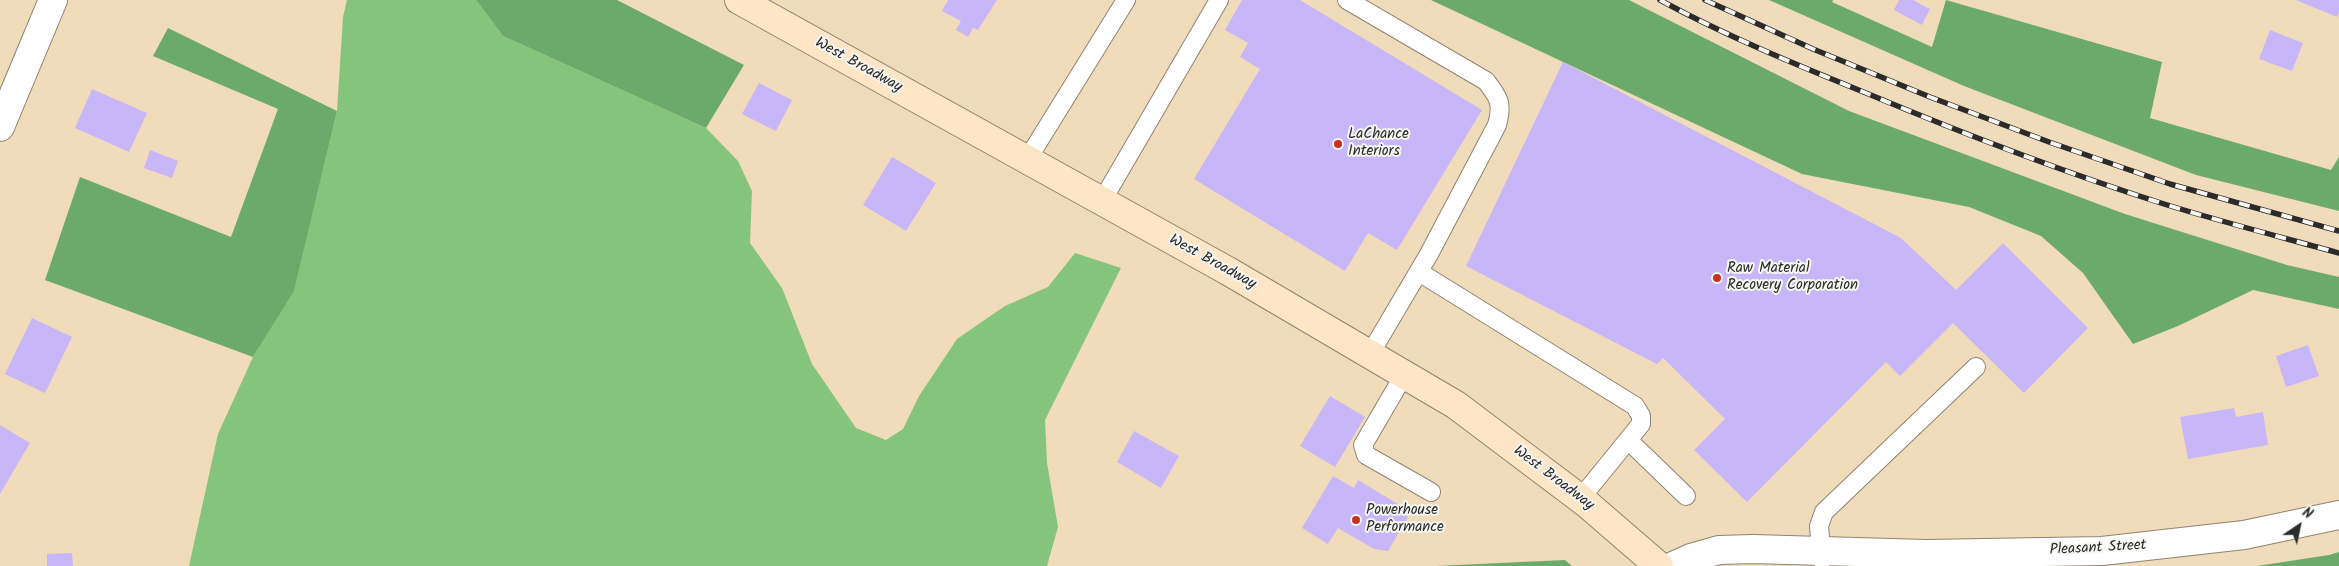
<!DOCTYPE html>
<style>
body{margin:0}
#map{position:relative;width:2339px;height:566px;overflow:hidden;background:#f0dcba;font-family:Kalam,sans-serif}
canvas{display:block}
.north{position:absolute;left:2274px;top:501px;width:50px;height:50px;-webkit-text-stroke:4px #f6f6f2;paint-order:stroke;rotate:34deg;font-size:14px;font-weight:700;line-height:20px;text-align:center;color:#2b2b2b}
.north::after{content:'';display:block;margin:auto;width:18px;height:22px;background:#2b2b2b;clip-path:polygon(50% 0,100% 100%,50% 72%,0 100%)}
</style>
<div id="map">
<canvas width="2339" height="566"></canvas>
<div class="north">N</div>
</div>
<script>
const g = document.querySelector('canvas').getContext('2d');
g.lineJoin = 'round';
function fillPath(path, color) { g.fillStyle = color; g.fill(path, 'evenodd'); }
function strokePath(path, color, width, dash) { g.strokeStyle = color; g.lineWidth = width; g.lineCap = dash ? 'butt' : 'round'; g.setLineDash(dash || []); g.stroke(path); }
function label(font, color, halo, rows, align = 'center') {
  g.font = font + ' Kalam,sans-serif'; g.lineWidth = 4; g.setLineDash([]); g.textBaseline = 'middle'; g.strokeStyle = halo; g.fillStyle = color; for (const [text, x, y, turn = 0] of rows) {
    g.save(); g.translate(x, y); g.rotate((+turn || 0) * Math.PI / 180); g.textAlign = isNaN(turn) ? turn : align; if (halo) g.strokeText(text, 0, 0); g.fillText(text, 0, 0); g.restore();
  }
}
fillPath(new Path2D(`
 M347 0H476L503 36 706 128 738 161 752 191 750 243 782 288 812 364 856 428 886 440 903 429 919 396 957 339 1005 306 1048 287 1075 253 1121 268 1045 420 1047 463 1058 527 1047 566H189L218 434 253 357 294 290 337 111 343 17Z`), '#85c47c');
fillPath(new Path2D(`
 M476 0H617L744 65 706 128 503 36Z
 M1431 0H1629L1849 111 2125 214 2287 265 2339 277V309L2253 290 2178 326 2133 344 2083 273 2041 236 1969 207 1802 174Z
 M1769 0H1833L1832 2 1932 47 1946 0 2162 62 2150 118 2331 170 2339 157V211L2196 175 1964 86Z
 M168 28 337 111 294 291 253 357 45 280 80 177 231 237 278 109 153 56Z
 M2339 552V566H2257L2329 555Z
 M1565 560 1572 566H1435Z`), '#6caa6c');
fillPath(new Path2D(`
 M948 0H997L978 30 973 28 968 37 956 30 961 21 942 11Z
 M1242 0H1300L1482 110 1397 250 1368 233 1345 271 1194 179 1260 69 1240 57 1248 43 1225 30Z
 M1899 0H1913L1930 9 1922 25 1894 10Z
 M2296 0H2339V13L2337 17Z
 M2270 30 2303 43 2292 71 2259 59Z
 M1563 62 1901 238 1956 290 2003 243 2088 328 2024 393 1953 323 1900 376 1886 362 1747 502 1694 450 1725 419 1663 358 1657 364 1466 266Z
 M759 83 792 100 776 131 742 114Z
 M92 89 147 113 129 152 75 128Z
 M150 150 178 161 172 178 144 168Z
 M892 157 936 183 906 231 863 205Z
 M32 318 72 337 45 393 5 374Z
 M2308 345 2319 376 2286 387 2276 356Z
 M1330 396 1365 417 1335 467 1300 446Z
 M2234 408 2236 417 2263 412 2268 445 2188 459 2180 417Z
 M0 425 30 443 0 494Z
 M1134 431 1179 456 1161 488 1117 462Z
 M1333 476 1354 488 1358 480 1411 512 1388 551 1374 549 1338 528 1328 544 1302 528Z
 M72 553 73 566H47V554Z`), '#c8b7f8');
const service = new Path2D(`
 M1347 0 1486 81C1499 98 1503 103 1497 125L1429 254 1370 354
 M1027 160 1126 0
 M1102 201 1219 0
 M1419 272 1635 406 1641 416V424L1580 499
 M1404 375 1363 445 1366 455 1431 492
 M1628 440 1686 496
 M1822 560 1819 526 1824 512 1976 367`);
const minor = new Path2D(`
 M0 127 53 0`);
const tertiary = new Path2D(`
 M1673 566 1691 558 1719 550 1753 549 1926 554 2102 551 2244 535 2339 515`);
const secondary = new Path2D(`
 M739 0 1228 271 1456 405 1586 503 1659 566`);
strokePath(service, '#8e8472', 20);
strokePath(minor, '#8e8472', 30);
strokePath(tertiary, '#8e8472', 30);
strokePath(secondary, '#8e8472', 30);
strokePath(service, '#fff', 18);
strokePath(minor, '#fff', 28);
strokePath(tertiary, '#fff', 28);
strokePath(secondary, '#fde5c5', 28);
const rail = new Path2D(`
 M1660 0C1726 36 1797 65 1866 93 1964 134 2063 172 2164 204 2222 222 2281 237 2339 253
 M1705 0 1813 49 1930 97 2049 142 2170 184 2339 231`);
strokePath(rail, '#2b2b2b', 5.5);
strokePath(rail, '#f6f6f2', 4, [11]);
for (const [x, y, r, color] of [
 [1338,144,5,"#c8321e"],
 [1717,278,5,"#c8321e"],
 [1356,520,5,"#c8321e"]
]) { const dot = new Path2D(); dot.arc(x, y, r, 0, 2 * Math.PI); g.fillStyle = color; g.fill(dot); strokePath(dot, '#f6f6f2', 2); }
label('15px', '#2b2b2b', '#f6f6f2', [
 ["West Broadway",858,66,29],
 ["West Broadway",1212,263,29],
 ["West Broadway",1553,479,37],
 ["Pleasant Street",2098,549,-3]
]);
label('15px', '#2b2b2b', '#f6f6f2', [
 ["LaChance",1348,135],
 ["Interiors",1348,152],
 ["Raw Material",1727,269],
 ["Recovery Corporation",1727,286],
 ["Powerhouse",1366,511],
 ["Performance",1366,528]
], 'left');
</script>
